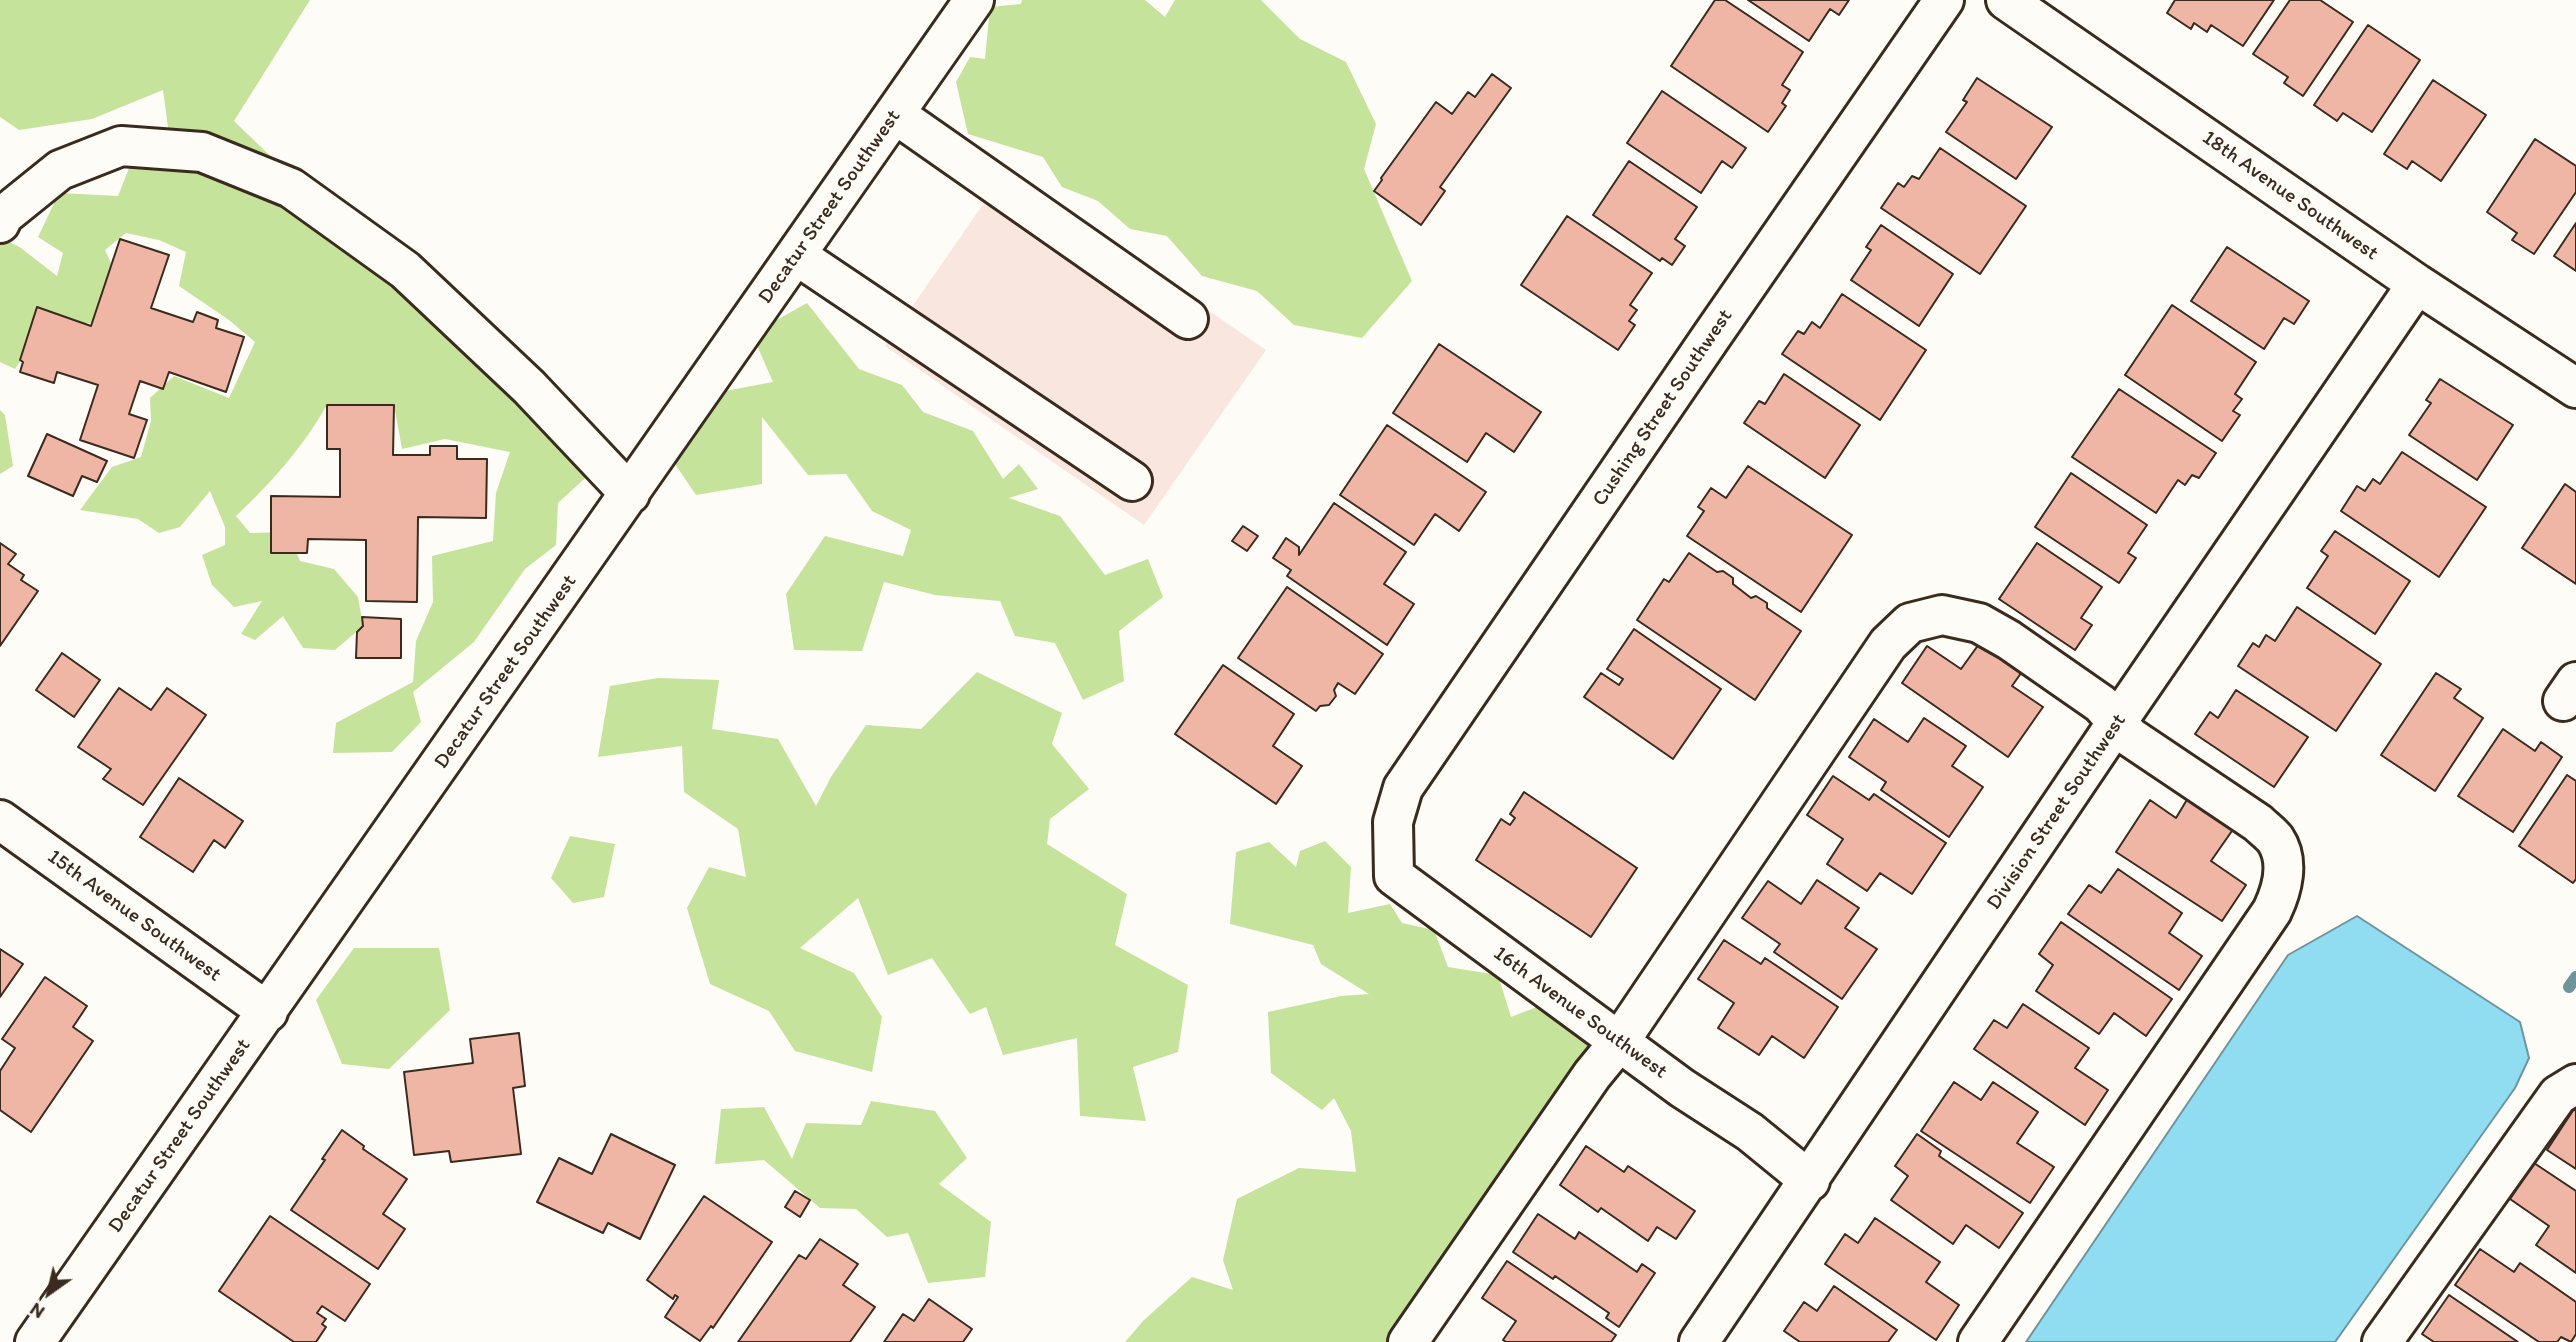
<!DOCTYPE html>
<style>
body{margin:0}
#map{position:relative;width:2576px;height:1342px;overflow:hidden;background:#fdfcf7;font-family:Itim,sans-serif}
canvas{display:block}
.north{position:absolute;left:14px;top:1258px;width:70px;height:70px;-webkit-text-stroke:5px #fdfcf7;paint-order:stroke;rotate:214deg;font-size:19px;font-weight:700;line-height:28px;text-align:center;color:#3b2a1e}
.north::after{content:'';display:block;margin:auto;width:24px;height:32px;background:#3b2a1e;clip-path:polygon(50% 0,100% 100%,50% 72%,0 100%)}
</style>
<div id="map">
<canvas width="2576" height="1342"></canvas>
<div class="north">N</div>
</div>
<script>
const g = document.querySelector('canvas').getContext('2d');
g.lineJoin = 'round';
function fillPath(path, color) { g.fillStyle = color; g.fill(path, 'evenodd'); }
function strokePath(path, color, width, dash) { g.strokeStyle = color; g.lineWidth = width; g.lineCap = dash ? 'butt' : 'round'; g.setLineDash(dash || []); g.stroke(path); }
function label(font, color, halo, rows, align = 'center') {
  g.font = font + ' Itim,sans-serif'; g.lineWidth = 5; g.setLineDash([]); g.textBaseline = 'middle'; g.strokeStyle = halo; g.fillStyle = color; for (const [text, x, y, turn = 0] of rows) {
    g.save(); g.translate(x, y); g.rotate((+turn || 0) * Math.PI / 180); g.textAlign = isNaN(turn) ? turn : align; if (halo) g.strokeText(text, 0, 0); g.fillText(text, 0, 0); g.restore();
  }
}
fillPath(new Path2D(`
 M1006 171 1266 350 1144 525 885 346Z`), '#f9e7df');
fillPath(new Path2D(`
 M0 0H310L234 121 595 469 558 503 556 545 525 569 474 642 413 692 421 722 392 752 333 753 336 723 413 682 416 641 433 602 432 556 493 541 496 493 510 452 445 439 402 449 394 405H327C303 447 271 483 236 516L250 533 288 532 300 561 334 569 358 597 363 626 335 650 303 648 283 616 255 640 241 634 262 601 234 607 212 585 202 555 225 545V527L210 491 180 527 159 533 138 519 80 510 112 467 141 457 151 421 150 398 174 376 229 398 255 342 229 320 179 286 186 252 159 240 126 233 105 250 122 288 92 323H45L15 369 0 362V237L21 248 57 276 63 253 38 237 59 193 118 196 135 153 170 142 163 90 92 119 19 130 0 117Z
 M1022 0H1145L1165 17 1175 0H1261L1300 39 1346 62 1376 124 1364 169 1412 281 1362 338 1294 325 1257 291 1202 276 1167 236 1130 229 1098 201 1062 187 1043 157 968 134 956 82 970 57 985 59 990 7 1021 4Z
 M807 303 859 369 902 385 923 412 973 431 1003 479 1019 464 1038 489 1009 498 1060 516 1105 575 1148 559 1163 597 1119 631 1124 681 1083 700 1055 643 1015 636 1000 601 935 595 884 582 862 651 794 650 786 594 825 536 903 556 911 530 872 511 846 474 808 475 762 417V484L696 495 675 464 725 391 773 382 752 334Z
 M0 410 5 415 13 466 0 474Z
 M977 672 1062 713 1052 744 1089 789 1050 819 1047 844 1127 894 1115 945 1188 985 1178 1052 1133 1067 1146 1121 1080 1116 1077 1038 1003 1055 986 1007 970 1014 932 958 888 975 858 898 800 948 854 973 882 1017 872 1072 795 1051 769 1011 710 984 687 908 709 867 746 877 738 829 684 792 682 746 598 757 610 686 658 678 719 680 712 729 778 739 816 806 831 777 866 725 921 729Z
 M570 836 615 844 604 897 573 903 551 878Z
 M1325 841 1351 867 1348 913 1390 904 1402 923 1434 930 1448 967 1498 975 1511 1017 1547 1003 1604 1016 1573 1129 1548 1174 1496 1175 1517 1194 1516 1223 1438 1268 1426 1342H1125L1144 1320 1192 1277 1233 1290 1223 1260 1237 1199 1299 1168 1356 1172 1351 1131 1334 1098 1322 1110 1271 1073 1268 1012 1341 996 1369 994 1321 964 1313 945 1230 924 1236 852 1269 842 1296 867 1300 851Z
 M354 948H439L450 1010 389 1069 342 1064 316 1000Z
 M871 1101 935 1111 967 1158 939 1184 991 1222 985 1277 928 1283 908 1233 887 1237 856 1209 820 1208 764 1160 715 1164 721 1109 764 1107 792 1159 806 1123 861 1125Z`), '#c5e39b');
const water = new Path2D(`
 M2357 916 2520 1022 2529 1058 2515 1088 2335 1342H2026L2288 955Z`);
fillPath(water, '#90dcf0');
strokePath(water, '#6e959c', 2);
strokePath(new Path2D(`
 M2569 987 2576 977`), '#6e959c', 12);
const building = new Path2D(`
 M1715 0H1725L1803 52 1782 85 1790 90 1782 103 1786 106 1768 132 1671 66Z
 M1748 0H1849L1839 15 1830 9 1809 41Z
 M2175 0H2274L2243 46 2211 25 2207 32 2194 23 2191 29 2167 13Z
 M2290 0H2320L2353 22 2303 96 2284 83 2288 77 2253 54Z
 M2368 25 2420 60 2372 132 2343 113 2337 121 2314 105Z
 M1492 74 1511 88 1440 187 1445 191 1421 225 1374 191 1382 180 1381 178 1436 102 1452 114 1468 92 1475 97Z
 M1977 78 2052 127 2016 179 1946 132 1967 102 1963 100Z
 M2433 80 2486 115 2441 181 2412 161 2407 169 2384 154Z
 M1662 91 1746 148 1732 168 1722 161 1701 193 1627 143Z
 M2535 139 2576 166V192L2534 254 2512 240 2517 233 2487 212Z
 M1940 148 2026 206 1980 274 1881 208 1898 183 1904 187 1912 176 1919 179Z
 M1629 161 1697 207 1675 239 1685 246 1672 265 1662 258 1660 261 1593 215Z
 M1567 216 1652 273 1630 305 1637 310 1629 321 1635 325 1618 350 1521 285Z
 M2576 223V271L2554 256Z
 M1881 225 1953 274 1919 326 1851 280 1871 250 1866 247Z
 M120 239 169 255 151 308 193 322 197 312 218 320 216 328 244 337 226 392 169 372 163 389 140 381 129 414 147 420 134 458 80 440 98 385 57 372 54 383 20 372 23 362 20 360 37 307 91 326Z
 M2227 247 2309 301 2294 324 2284 318 2264 349 2191 301Z
 M1842 294 1926 350 1880 420 1782 354 1798 331 1804 334 1812 322 1820 328Z
 M2172 305 2256 362 2235 394 2242 399 2233 411 2240 415 2222 441 2125 375Z
 M1439 344 1541 412 1514 452 1486 433 1467 462 1393 413Z
 M1784 374 1860 425 1825 478 1744 423 1759 401 1765 404Z
 M2440 379 2513 425 2477 480 2409 435 2431 403 2426 400Z
 M2119 389 2216 453 2199 478 2192 475 2185 485 2178 480 2156 513 2072 457Z
 M327 405H394L393 455H430V446H457V459H487L486 518 418 517 417 602 366 601V540L308 539 307 553H271V496L340 497V449H327Z
 M1387 425 1486 492 1459 531 1435 514 1414 545 1340 495Z
 M47 434 107 461 97 482 82 476 73 496 28 476Z
 M2402 452 2486 507 2439 577 2341 511 2357 486 2365 491 2373 479 2380 484Z
 M1748 466 1852 535 1801 612 1687 536 1704 511 1698 507 1711 488 1726 498Z
 M2071 473 2147 525 2128 553 2136 558 2119 583 2035 527Z
 M2565 484 2576 492V584L2522 548Z
 M1334 503 1406 552 1384 584 1414 604 1387 645 1287 576 1291 570 1273 558 1286 538 1299 547V555Z
 M1243 526 1258 536 1247 551 1232 541Z
 M2335 531 2410 581 2375 634 2307 588 2328 556 2321 551Z
 M0 543 16 554 8 564 24 575 21 580 38 591 0 646Z
 M2037 543 2102 587 2081 618 2092 625 2075 650 1999 599Z
 M1689 553 1717 572 1723 571 1733 578V584L1751 598 1756 596 1767 603V608L1801 631 1755 700 1637 620 1664 579 1669 582Z
 M1287 587 1383 654 1355 694 1338 683 1334 690 1336 696 1329 705 1320 706 1316 711 1238 658Z
 M2297 607 2381 664 2336 731 2238 666 2253 643 2259 647 2266 635 2275 641Z
 M362 617 401 619V658H356L357 632 363 626Z
 M1634 629 1721 689 1673 759 1584 697 1601 673 1619 685 1623 679 1607 669Z
 M1984 637 2026 666 2012 686 2043 707 2008 757 1902 683 1927 646 1961 669Z
 M62 653 100 680 74 717 36 690Z
 M1223 665 1294 714 1273 746 1302 766 1276 804 1175 734Z
 M2436 673 2461 689 2454 698 2483 718 2435 791 2381 755Z
 M119 688 151 710 167 688 206 715 143 805 103 779 111 769 78 747Z
 M2236 690 2308 737 2274 787 2195 734 2210 712 2218 718Z
 M1924 718 1966 746 1952 766 1983 787 1949 837 1881 790 1886 782 1849 757 1874 719 1908 742Z
 M2503 729 2535 751 2541 742 2562 757 2513 832 2458 796Z
 M2567 775 2576 781V879L2573 883 2519 846Z
 M1833 776 1869 800 1874 794 1946 843 1912 894 1880 873 1867 891 1827 864 1843 839 1807 815Z
 M179 778 243 821 225 848 214 840 193 872 140 837Z
 M1524 792 1637 868 1591 937 1476 860 1501 819 1510 825 1515 818 1510 814Z
 M2188 798 2234 828 2211 861 2246 885 2222 921 2116 852 2150 800 2176 818Z
 M2118 869 2182 913 2169 933 2202 956 2179 990 2068 914 2089 885 2101 893Z
 M1817 880 1859 908 1845 928 1877 949 1842 999 1774 952 1780 944 1742 918 1768 881 1801 904Z
 M2061 922 2172 999 2146 1036 2114 1013 2099 1034 2036 991 2053 965 2039 954Z
 M1724 940 1761 964 1765 958 1838 1007 1804 1058 1772 1036 1759 1055 1718 1028 1734 1003 1698 979Z
 M0 949 23 964 0 997Z
 M45 977 87 1006 73 1027 93 1041 31 1132 0 1110V1071L15 1048 2 1039Z
 M2023 1004 2089 1048 2075 1068 2108 1090 2085 1125 1974 1049 1994 1020 2007 1028Z
 M519 1033 525 1086 513 1088 521 1154 451 1162 449 1151 414 1155 404 1072 473 1063 470 1039Z
 M1954 1082 1981 1100 1993 1082 2038 1112 2017 1143 2054 1167 2030 1203 1921 1131Z
 M2574 1109 2576 1111V1169L2547 1150Z
 M342 1130 364 1146 363 1149 407 1179 383 1214 405 1229 378 1269 291 1210 325 1160 322 1159Z
 M611 1134 675 1165 640 1239 608 1223 603 1233 537 1202 559 1158 592 1174Z
 M1917 1134 1941 1151 1939 1156 2023 1213 1999 1248 1966 1225 1953 1244 1891 1200 1908 1176 1895 1166Z
 M1586 1146 1624 1172 1628 1166 1695 1211 1676 1239 1657 1227 1648 1241 1601 1208 1598 1212 1560 1185Z
 M2534 1163 2576 1191V1273L2536 1245 2549 1226 2510 1199Z
 M795 1191 810 1200 800 1217 785 1207Z
 M704 1196 772 1242 713 1328 711 1326 700 1341 665 1317 678 1297 675 1295 673 1299 647 1280Z
 M1538 1214 1575 1239 1579 1232 1637 1272 1642 1264 1655 1273 1619 1327 1606 1318 1609 1313 1555 1276 1553 1279 1513 1252Z
 M270 1216 370 1284 345 1321 322 1306 317 1313 326 1319 322 1324 326 1327 316 1342H294L219 1291Z
 M1875 1218 1940 1262 1926 1282 1959 1305 1936 1340 1825 1264 1845 1234 1858 1243Z
 M820 1239 858 1264 843 1285 875 1307 850 1342H738L799 1255 806 1259Z
 M2480 1249 2514 1272 2520 1263 2576 1302V1334L2571 1342 2561 1337 2557 1342H2539L2455 1285Z
 M1507 1261 1616 1335 1611 1342H1506L1503 1340 1516 1321 1482 1298Z
 M1834 1286 1897 1330 1888 1342H1800L1784 1331 1804 1302 1817 1311Z
 M2449 1295 2518 1342H2434L2422 1334Z
 M929 1299 972 1329 963 1342H884L903 1314 914 1321Z`);
fillPath(building, '#efb6a6');
strokePath(building, '#3b2a1e', 2);
const minor = new Path2D(`
 M2006 0 2417 284 2576 388
 M895 114 1188 319
 M0 223 3 216 60 170 121 146 202 152 291 188 405 270 529 387 630 494
 M796 255 1132 481
 M2563 701 2576 682
 M0 820 268 1012
 M1810 1181 1750 1132 1682 1088 1394 876 1393 822 1403 788 1711 337 1944 0
 M35 1342 974 0
 M1408 1342 1592 1075 1619 1042 1888 644 1910 623 1942 615 1979 623 2009 640 2101 704 2130 737 2258 823C2263 828 2270 833 2275 839 2290 861 2282 890 2272 911L1978 1342
 M1699 1342 2117 722 2417 284
 M2382 1342 2558 1095 2576 1084`);
strokePath(minor, '#3b2a1e', 44);
strokePath(minor, '#fdfcf7', 38);
label('21px', '#3b2a1e', '#fdfcf7', [
 ["18th Avenue Southwest",2290,196,35],
 ["Decatur Street Southwest",830,207,-55],
 ["Cushing Street Southwest",1663,408,-56],
 ["Decatur Street Southwest",506,672,-55],
 ["Division Street Southwest",2057,812,-56],
 ["15th Avenue Southwest",134,916,36],
 ["16th Avenue Southwest",1580,1013,36],
 ["Decatur Street Southwest",180,1136,-55]
]);
</script>
